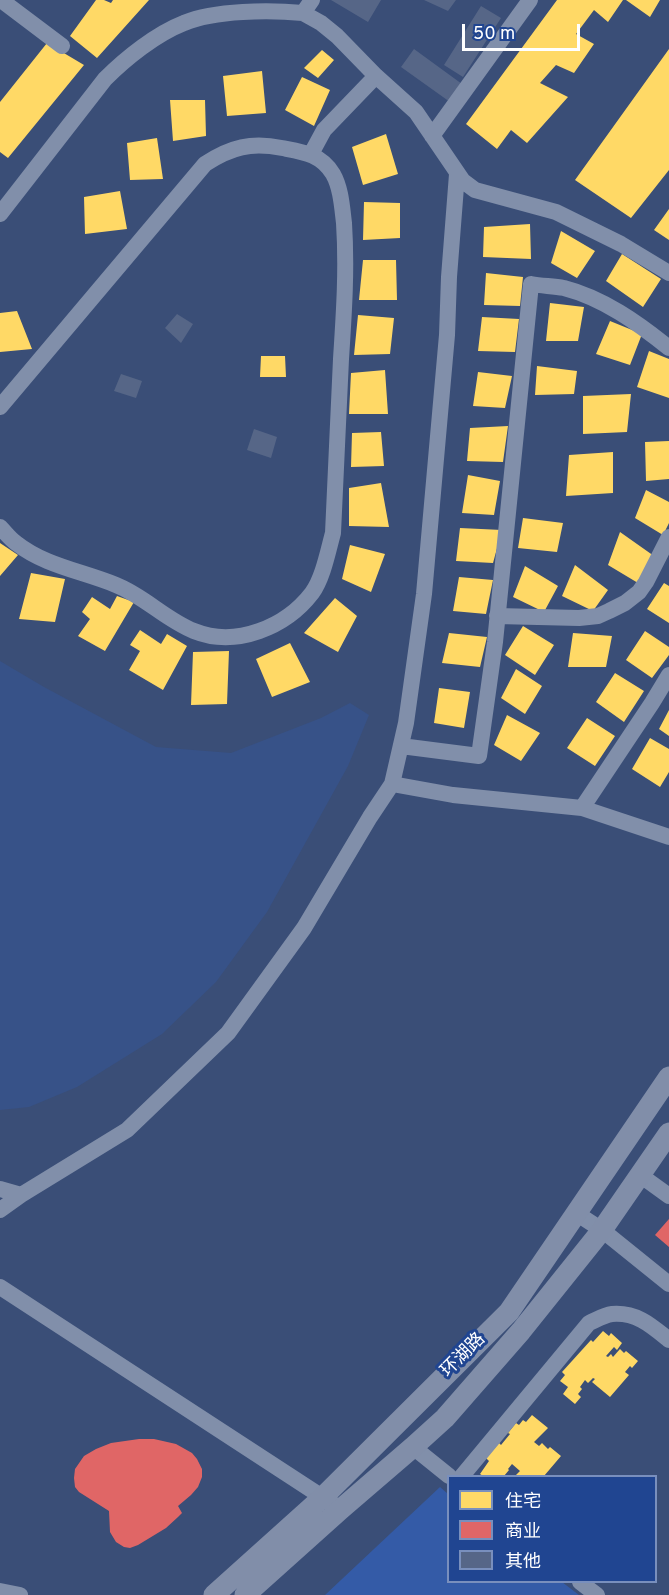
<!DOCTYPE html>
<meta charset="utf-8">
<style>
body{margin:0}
#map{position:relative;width:669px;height:1595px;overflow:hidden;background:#3a4e77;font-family:Overpass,"Noto Sans SC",sans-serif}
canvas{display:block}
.legend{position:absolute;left:447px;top:1475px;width:210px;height:108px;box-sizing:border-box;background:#204591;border:2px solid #798fbd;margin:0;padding:8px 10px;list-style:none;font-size:18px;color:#fff}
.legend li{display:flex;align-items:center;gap:12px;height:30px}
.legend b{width:30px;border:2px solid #798fbd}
.scale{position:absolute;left:462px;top:24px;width:118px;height:27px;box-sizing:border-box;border:3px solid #fff;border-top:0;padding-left:8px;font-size:18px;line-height:21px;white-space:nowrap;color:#fff;-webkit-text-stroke:4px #204591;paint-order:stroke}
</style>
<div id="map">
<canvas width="669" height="1595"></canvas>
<ul class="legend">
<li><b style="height:16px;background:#ffd966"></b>住宅</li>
<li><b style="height:16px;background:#e06666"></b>商业</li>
<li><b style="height:16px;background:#566687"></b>其他</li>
</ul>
<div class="scale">50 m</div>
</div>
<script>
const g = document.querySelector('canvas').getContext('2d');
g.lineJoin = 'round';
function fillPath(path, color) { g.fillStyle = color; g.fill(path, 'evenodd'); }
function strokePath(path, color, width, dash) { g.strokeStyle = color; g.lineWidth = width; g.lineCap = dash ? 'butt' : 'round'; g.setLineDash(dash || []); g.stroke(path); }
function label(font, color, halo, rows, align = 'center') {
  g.font = font + ' Overpass,"Noto Sans SC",sans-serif'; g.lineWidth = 6; g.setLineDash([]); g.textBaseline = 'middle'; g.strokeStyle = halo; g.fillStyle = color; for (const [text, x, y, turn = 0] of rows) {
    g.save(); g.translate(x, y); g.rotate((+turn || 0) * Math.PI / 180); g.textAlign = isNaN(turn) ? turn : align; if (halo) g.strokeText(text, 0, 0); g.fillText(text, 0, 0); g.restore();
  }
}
fillPath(new Path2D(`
 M440 1487 448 1494V1582H562L579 1595H325Z`), '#345ba7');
fillPath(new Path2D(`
 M0 661 44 687 156 747 231 753 321 718 350 703 369 715 348 766 267 912 216 982 162 1034 77 1087 29 1107 0 1110Z`), '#375288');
fillPath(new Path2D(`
 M96 0H104L111 3 113 0H149L97 58 70 36Z
 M557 0H623L608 22 594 10 576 34 594 44 574 73 556 65 540 83 568 97 527 143 511 130 497 149 466 124Z
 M626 0H660L650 17Z
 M47 43 84 65 8 158 0 152V102Z
 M669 49V170L631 218 575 180Z
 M322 50 334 60 318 78 304 68Z
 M262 71 266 113 227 116 223 76Z
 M302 77 330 90 314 126 285 110Z
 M170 100H205L206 136 173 141Z
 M386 134 398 174 363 185 352 147Z
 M157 138 163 179 130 180 127 143Z
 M120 191 127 229 85 234 84 197Z
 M364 202 400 203V238L363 240Z
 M669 209V240L654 230Z
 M530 224 531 259 483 257 484 227Z
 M561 231 595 251 577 278 551 263Z
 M622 254 661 279 643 307 606 281Z
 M363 260H396L397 300H359Z
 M486 273 523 277 520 306 484 305Z
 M550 303 584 307 578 341H546Z
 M17 311 32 349 0 352V313Z
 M358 315 394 318 390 354 354 355Z
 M482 317 519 319 515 352 478 351Z
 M610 321 642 334 630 365 596 354Z
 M649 351 669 359V398L637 387Z
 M261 356H285L286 377H260Z
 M537 366 577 371 574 394 535 395Z
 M385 370 388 414H349L351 373Z
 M478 372 512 376 505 408 473 406Z
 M631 394 627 432 583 434V396Z
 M508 426 503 462 467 461 470 428Z
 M381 432 384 466 351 467 352 433Z
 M669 441V479L646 481 645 442Z
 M613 452V493L566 496 569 455Z
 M468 475 500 481 494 515 462 513Z
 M381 483 389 527 349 526V488Z
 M646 490 669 502V523L663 535 635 518Z
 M523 518 563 523 557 552 518 548Z
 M460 528 502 530 493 563 456 561Z
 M620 532 654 556 638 583 608 565Z
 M0 543 18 555 0 576Z
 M350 545 385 554 371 592 342 579Z
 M575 565 608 590 593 611 562 596Z
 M525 566 558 586 544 612 513 597Z
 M31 573 65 579 55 622 19 619Z
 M459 577 493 580 486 614 453 611Z
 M664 583 669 586V623L647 609Z
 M117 596 134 602 105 651 78 636 90 619 82 612 92 597 110 609Z
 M335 598 357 616 338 652 304 633Z
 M523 626 554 645 535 675 505 655Z
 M140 630 161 644 167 634 187 646 163 690 129 670 140 651 130 645Z
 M645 631 669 647V655L652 678 626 660Z
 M449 633 487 637 480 667 442 663Z
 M573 633 612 636 606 667H568Z
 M290 643 310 682 272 697 256 659Z
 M229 651 227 704 191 705 193 652Z
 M516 669 542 686 525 714 501 698Z
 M615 673 644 691 624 722 596 702Z
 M439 688 470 692 464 728 434 723Z
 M669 710V736L659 729Z
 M507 715 540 733 521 761 494 745Z
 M587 718 615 736 595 766 567 748Z
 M650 738 669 749V772L660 787 632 769Z
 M603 1331 609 1336 611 1333 622 1343 617 1350 614 1347 606 1356 608 1357 611 1354 613 1357 620 1349 624 1353 626 1351 638 1361 632 1368 630 1366 625 1372 629 1375 610 1397 592 1382 595 1379 593 1378 588 1383 585 1380 580 1387 582 1389 578 1394 581 1397 575 1404 563 1394 568 1387 560 1381 565 1375 562 1372 591 1340 593 1342Z
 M532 1415 548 1428 534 1442 539 1446 542 1443 548 1449 550 1447 561 1456 544 1476H518L516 1475 520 1471 512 1464 508 1469 509 1470 504 1476H483L480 1474 489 1461 486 1458 499 1443 501 1445 510 1434 508 1433 516 1423 519 1425 523 1420 526 1422Z`), '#ffd966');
fillPath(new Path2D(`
 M669 1219V1247L655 1235Z
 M139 1439H154L176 1444 192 1453 197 1459 202 1469V1477L198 1487 191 1495 178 1506 182 1513 178 1517 166 1528 138 1545 130 1548 124 1547 116 1542 110 1532 109 1511 79 1492 75 1487 74 1478 75 1469 84 1456 96 1449 111 1443Z`), '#e06666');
fillPath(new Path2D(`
 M331 0H381L368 22Z
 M424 0H456L448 11Z
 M481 6 501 18 463 77 444 65Z
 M414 49 462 84 450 102 401 67Z
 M177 314 193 324 181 343 165 328Z
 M121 374 142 381 136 398 114 391Z
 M254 429 277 437 271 458 247 450Z`), '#566687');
strokePath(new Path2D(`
 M1 0 62 46
 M303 13 321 23 337 36 376 76 416 112 463 181 475 190 556 212 621 244 669 273
 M432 136 530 0
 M311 154 324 130 376 76
 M0 214 105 79C126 58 156 34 184 23 215 10 270 10 303 13L312 0
 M0 407 205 164C231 147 251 142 282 148 303 152 321 154 333 174 341 188 342 207 344 223 347 269 344 313 341 359 338 417 336 475 333 533 328 551 323 578 312 593 286 627 236 648 194 631 166 620 144 596 116 585 82 571 45 566 16 543 10 539 5 532 0 527
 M497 616 579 618 598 616 609 611 625 603 639 592 646 582 669 537
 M401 746 479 756 495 642 531 284C542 286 553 286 564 288 603 298 638 323 669 348
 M392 784 453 795 582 808 669 837
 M582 808 652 703 669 675
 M640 1175 669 1196
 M0 1189 21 1195
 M0 1210 21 1195 127 1130 228 1033 304 928 370 817 392 784 406 723 424 594 447 335 449 277 457 174
 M576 1213 602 1230 669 1284
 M0 1287 333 1504
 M413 1447 449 1476
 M462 1476 589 1323C596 1320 604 1315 612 1314 637 1312 652 1326 669 1340
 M580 1582 597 1595
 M0 1591 20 1595`), '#818faa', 16);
strokePath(new Path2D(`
 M214 1595 323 1497 509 1312 669 1077
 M245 1595 341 1509 413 1447 445 1418 521 1331 602 1230 669 1133`), '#818ea9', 21);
label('18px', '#fff', '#204591', [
 ["环湖路",464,1356,-45]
]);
</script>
